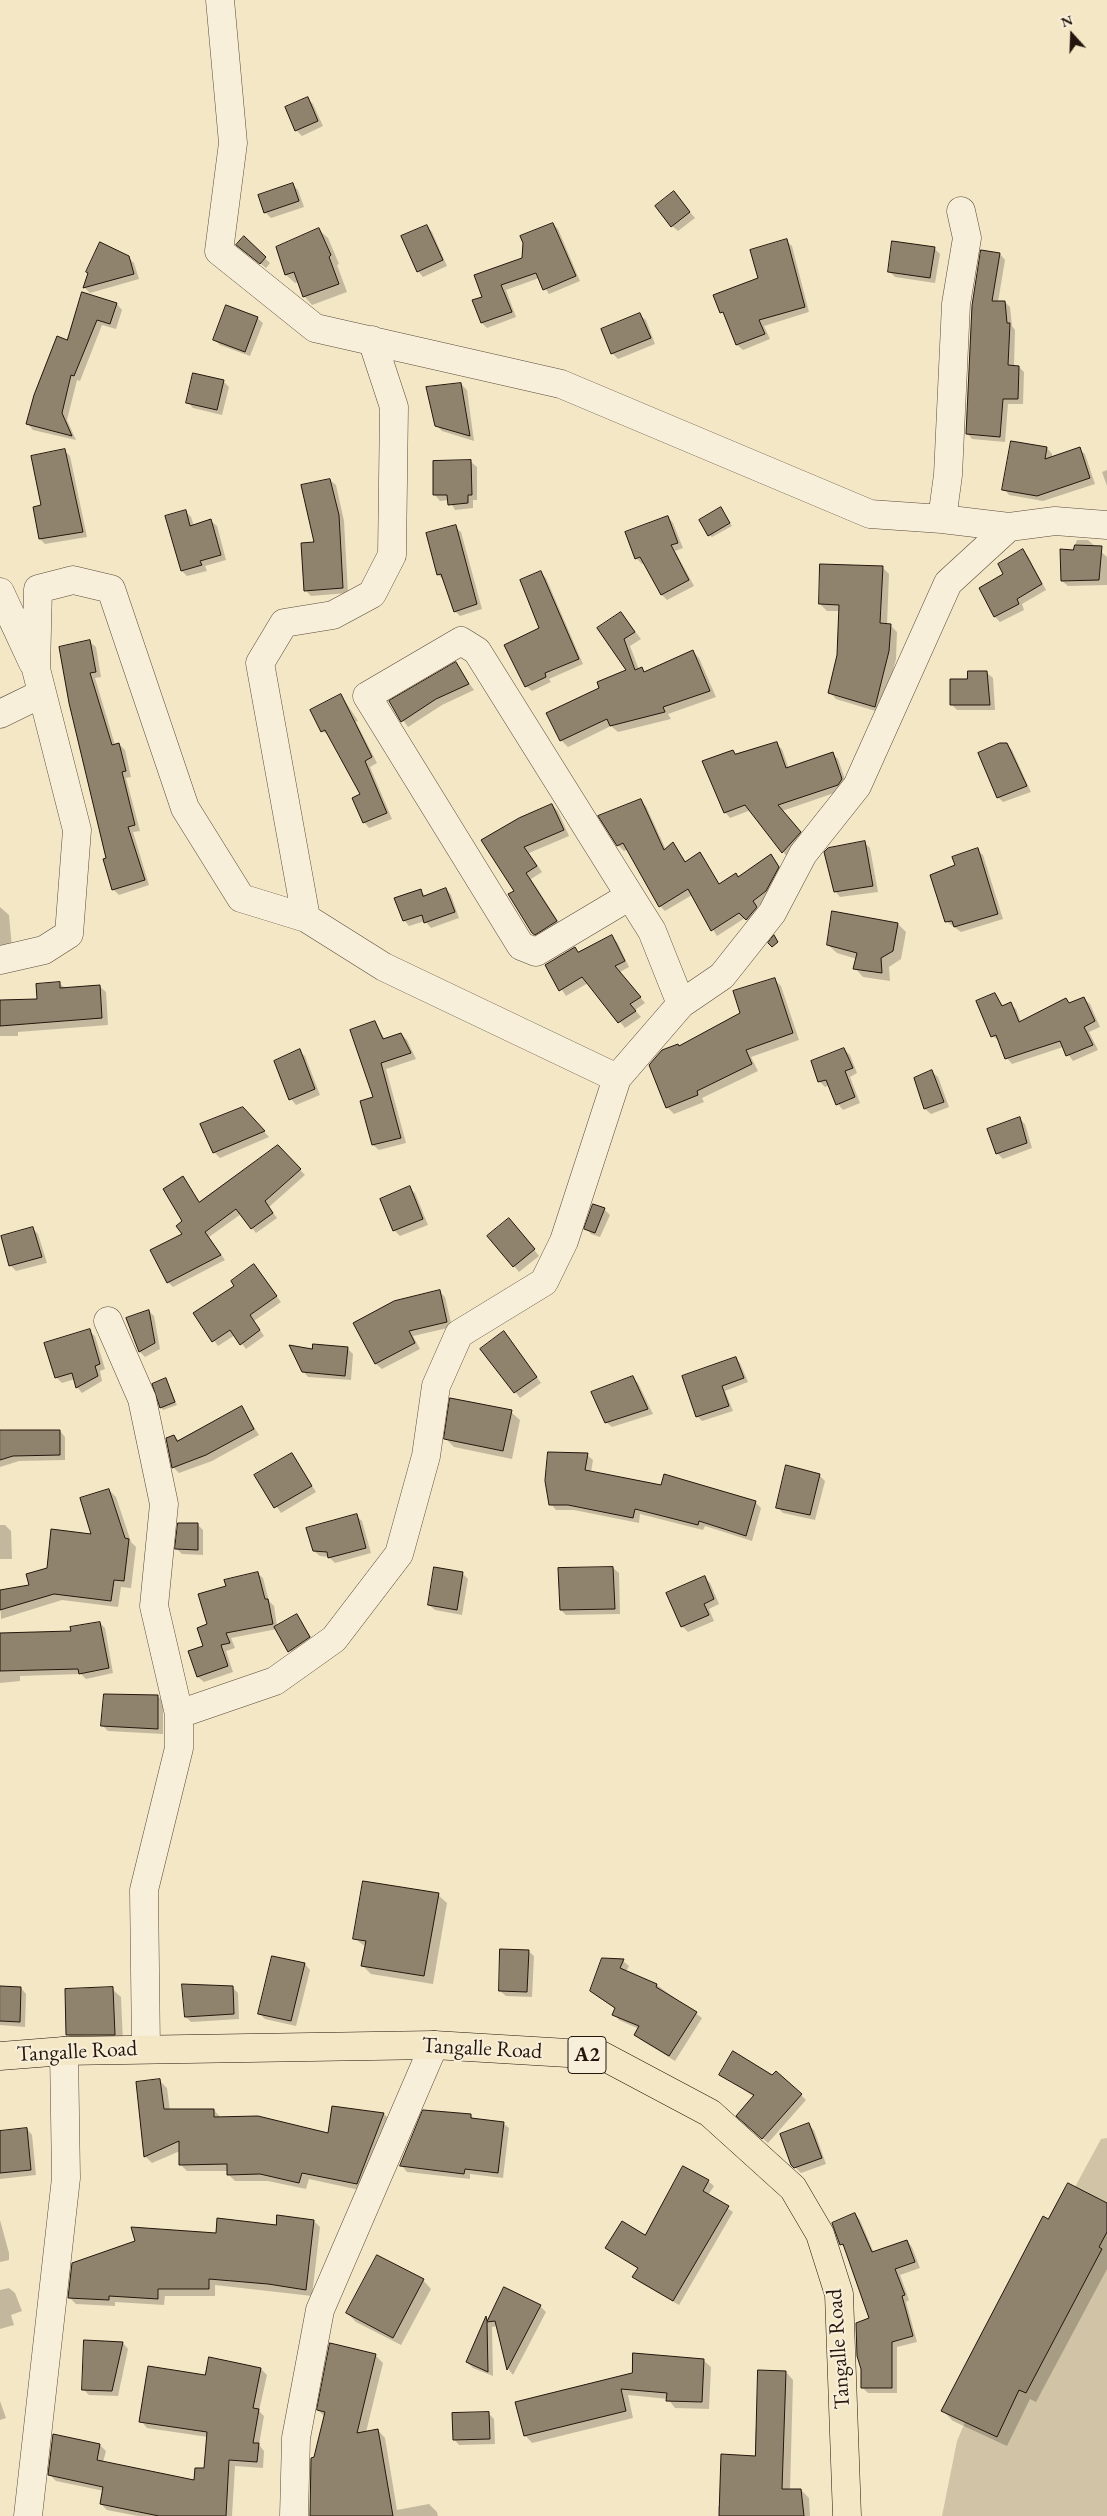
<!DOCTYPE html>
<style>
body{margin:0}
#map{position:relative;width:1107px;height:2516px;overflow:hidden;background:#f4e7c6;font-family:"EB Garamond",serif}
canvas{display:block}
.north{position:absolute;left:1047px;top:10px;width:50px;height:50px;-webkit-text-stroke:4px #f8efda;paint-order:stroke;rotate:340deg;font-size:14px;font-weight:700;line-height:20px;text-align:center;color:#24160c}
.north::after{content:'';display:block;margin:auto;width:18px;height:22px;background:#24160c;clip-path:polygon(50% 0,100% 100%,50% 72%,0 100%)}
</style>
<div id="map">
<canvas width="1107" height="2516"></canvas>
<div class="north">N</div>
</div>
<script>
const g = document.querySelector('canvas').getContext('2d');
g.lineJoin = 'round';
function fillPath(path, color) { g.fillStyle = color; g.fill(path, 'evenodd'); }
function strokePath(path, color, width, dash) { g.strokeStyle = color; g.lineWidth = width; g.lineCap = dash ? 'butt' : 'round'; g.setLineDash(dash || []); g.stroke(path); }
function label(font, color, halo, rows, align = 'center') {
  g.font = font + ' "EB Garamond",serif'; g.lineWidth = 4; g.setLineDash([]); g.textBaseline = 'middle'; g.strokeStyle = halo; g.fillStyle = color; for (const [text, x, y, turn = 0] of rows) {
    g.save(); g.translate(x, y); g.rotate((+turn || 0) * Math.PI / 180); g.textAlign = isNaN(turn) ? turn : align; if (halo) g.strokeText(text, 0, 0); g.fillText(text, 0, 0); g.restore();
  }
}
fillPath(new Path2D(`
 M1107 2138V2516H942L957 2441 1031 2268 1101 2139Z`), '#d1c3a6');
fillPath(new Path2D(`
 M308 99 313 104 323 126 302 136 296 130Z
 M293 185 298 190 304 207 271 218 265 212Z
 M679 199 695 218 678 231 672 226Z
 M553 224 558 229 580 281 549 294 539 278 506 290 516 317 487 328 482 323 474 301 484 297 523 259Z
 M427 226 432 232 447 266 423 277 418 271Z
 M319 230 328 238 339 264 337 265 347 292 312 305 304 296 298 282 295 283 286 275 277 248Z
 M244 238 270 263 266 268 243 250Z
 M786 241 792 246 809 312 764 326 770 339 743 350 737 345 715 295 760 279Z
 M934 248 940 254 935 283 895 277 889 271Z
 M1000 254 1005 260 998 302H1005L1010 307 1012 326 1015 330 1014 367H1019L1024 372 1023 404H1008L1005 442 972 439 967 433Z
 M128 257 134 263 139 279 90 293 85 288 89 274Z
 M83 294 117 304 122 310 116 329 102 325 80 381 77 380 67 420 76 440 33 430 28 424 68 341Z
 M640 315 646 320 655 344 618 359 612 353Z
 M257 318 263 323 250 356 220 345 215 340Z
 M223 381 229 387 222 415 193 408 188 402Z
 M461 384 467 390 474 441 442 431 436 425Z
 M1047 448 1052 454V458L1079 449 1085 454 1095 484 1043 501 1009 495 1004 489Z
 M64 450 70 456 87 537 45 544 40 539 42 506Z
 M471 462 477 467V500H473V508L455 510 449 500 440 501 435 495Z
 M1107 470V486L1102 472Z
 M330 480 336 485 344 521 348 593 311 596 306 591Z
 M721 509 732 526 712 537 709 535Z
 M186 512 191 517 194 526 211 521 217 526 226 560 205 566 207 571 187 576 182 571Z
 M668 517 673 523 683 548 675 551 694 586 667 600 662 595 644 563 642 564 636 558Z
 M455 527 461 532 482 609 460 616 455 611 443 580 438 574Z
 M1077 540H1088L1107 557V585L1068 586 1062 581Z
 M1022 550 1028 556 1046 590 1022 604 1024 610 1000 622 995 617 1005 574Z
 M882 567 889 574 887 625H890L897 632 896 659 882 713 836 699 830 692 838 656 840 611H827L820 604Z
 M541 573 546 578 583 664 549 679 551 682 532 691 526 686 540 629Z
 M621 613 641 639 630 646 639 670 642 668 646 673 692 651 699 658 716 697 668 714 671 719 618 732 611 726 568 747 561 740 601 688 628 671 599 629Z
 M90 642 96 647 101 677 95 678 115 745 119 744 125 750 131 777 126 778 140 831 133 832 149 885 119 895 113 889 70 703Z
 M455 664 474 690 442 705 408 727 390 702Z
 M987 673 993 678 995 710H957L951 704 968 680Z
 M341 695 358 721 356 722 377 763 370 767 392 819 369 828 364 822 361 795 330 736 322 731 312 711Z
 M776 744 782 749 789 769 833 754 838 759 847 785 843 790 782 811 805 838 788 858 751 810 730 818 725 812 733 751 737 755Z
 M1007 744 1012 750 1031 792 1003 802 998 797Z
 M641 801 646 806 666 850 673 844 687 863 700 854 720 885 739 878 771 856 776 861 783 873 771 896 757 907 761 913 752 924 745 918 717 936 692 895 665 911 660 906 628 849 624 851 618 845Z
 M552 805 558 811 569 836 529 853 542 872 531 879 562 927 539 939 533 933 516 891 483 840Z
 M864 842 870 848 878 892 840 897 835 891Z
 M977 850 983 855 1003 919 961 932 946 921 957 866Z
 M446 889 451 895 459 918 431 928 425 921 409 926 404 920 420 891 426 896Z
 M0 907 9 915 12 948 0 949Z
 M833 912 898 924 906 932 901 959 889 967 890 981 863 977 855 968 857 959 837 953 828 945Z
 M612 937 617 942 629 967 620 972 645 1003 635 1010 641 1017 625 1028 588 983 566 996 546 966Z
 M774 979 781 986 799 1040 751 1057 758 1071 702 1098 704 1102 674 1114 667 1107 679 1047 741 1014Z
 M59 983 65 988 99 986 106 992 108 1025 18 1032V1036H0V1001H38Z
 M995 995 1004 1007 1010 1004 1016 1009 1021 1022 1066 1000 1070 1004 1084 999 1090 1004 1100 1027 1089 1032 1098 1050 1073 1061 1063 1047 1012 1064 1007 1058 1000 1041 992 1036Z
 M374 1023 385 1039 401 1034 407 1040 416 1059 386 1069 406 1143 379 1150 373 1145Z
 M844 1049 850 1055 857 1073 850 1077 860 1103 843 1110 838 1104 830 1085 825 1087 819 1081Z
 M299 1051 305 1056 320 1095 296 1105 291 1099 276 1062Z
 M932 1072 938 1077 949 1107 931 1114 925 1109 915 1078Z
 M249 1115 269 1137 220 1158 214 1152Z
 M1020 1119 1025 1124 1032 1148 1003 1159 997 1153Z
 M278 1147 305 1175 269 1207 277 1218 256 1233 241 1214 209 1237 225 1260 173 1287 168 1282 183 1234V1178L200 1203Z
 M409 1188 415 1193 428 1225 400 1236 394 1230Z
 M604 1209 610 1215 600 1237 591 1234 586 1228Z
 M515 1225 539 1256 519 1272 514 1266Z
 M33 1229 38 1234 47 1263 16 1271 11 1266 3 1237Z
 M254 1266 281 1302 254 1321 264 1336 246 1349 235 1335 218 1346 195 1314 236 1286Z
 M439 1291 445 1297 452 1327 413 1336 420 1349 382 1369 376 1364 355 1323Z
 M149 1311 154 1316 160 1349 145 1357 140 1352 127 1319Z
 M89 1331 95 1336 105 1369 100 1371 102 1381 82 1393 77 1387 75 1379 62 1383 56 1377Z
 M504 1332 541 1383 520 1398 482 1349Z
 M347 1348 353 1354 351 1380 308 1377 303 1371Z
 M735 1358 740 1363 748 1382 725 1391 733 1411 702 1421 697 1416Z
 M632 1377 638 1383 653 1414 612 1427 606 1422Z
 M166 1380 177 1405 163 1410 161 1407Z
 M242 1408 259 1435 212 1461 179 1473 174 1468 168 1439 174 1436 179 1441Z
 M511 1412 520 1420 512 1459 454 1447 446 1439Z
 M0 1431H60L65 1437V1460L19 1461 0 1467Z
 M292 1455 316 1492 281 1513 256 1476Z
 M587 1455 593 1460 591 1472 755 1502 761 1508 752 1541 705 1526 703 1530 640 1514 639 1523 574 1510H556L551 1504Z
 M819 1475 825 1481 815 1520 783 1513 777 1507Z
 M109 1490 116 1497 131 1542 136 1547 131 1588 121 1587 118 1607 62 1600 1 1619 0 1592 31 1586 93 1535Z
 M356 1516 362 1521 371 1553 335 1563 329 1557 320 1556 314 1551Z
 M0 1525H5L11 1531 12 1559H0Z
 M198 1525 203 1530V1555L182 1554 177 1549Z
 M613 1568 619 1573 620 1614 566 1615 561 1610Z
 M257 1573 263 1578 269 1601 274 1606 277 1626 297 1616 315 1643 294 1656 277 1629 231 1638 235 1648 226 1651 233 1672 204 1682 198 1677 190 1652 205 1647 208 1625 227 1587Z
 M462 1573 468 1579 462 1615 435 1610 429 1605Z
 M705 1578 710 1583 719 1604 709 1609 714 1621 688 1632 682 1626Z
 M100 1623 105 1628 113 1673 86 1679 81 1674 20 1676V1681L0 1683V1634L72 1633Z
 M157 1696 163 1701V1734L108 1731 103 1726Z
 M438 1895 447 1903 433 1984 371 1974 362 1965 366 1947 354 1938Z
 M528 1951 534 1956 532 1997 506 1996 500 1991Z
 M273 1957 305 1964 310 1970 296 2026 265 2019 259 2013Z
 M623 1961 629 1966 626 1972 657 1985 702 2018 675 2061 641 2040 635 2035 639 2029 619 2020 614 2014 616 2009 597 1996Z
 M0 1987 21 1988 26 1994 25 2027 0 2025Z
 M232 1987 238 1993 239 2019 191 2022 186 2017Z
 M112 1989 121 1997 123 2043H76L68 2035Z
 M721 2074 801 2095 806 2100 768 2143 743 2121 754 2097Z
 M159 2080 167 2088 170 2111 214 2110 221 2118 329 2134 333 2107 384 2114 391 2121 364 2191 309 2179 306 2189 268 2181H235L228 2174V2171H187L180 2164V2151L152 2163 145 2156Z
 M470 2115 474 2119 503 2123 509 2128 503 2178 470 2174V2179L407 2172 402 2166Z
 M808 2125 814 2130 826 2164 801 2173 792 2164Z
 M27 2129 32 2135 36 2175 0 2179V2132Z
 M708 2181 714 2186 708 2195 733 2212 679 2305 639 2282 634 2277 638 2269 607 2247 645 2237Z
 M1107 2204V2269L1036 2402 1030 2399 1007 2446 953 2421 943 2411 1049 2220Z
 M855 2214 860 2220 874 2253 907 2241 912 2247 920 2268 900 2275 909 2300 906 2302 917 2342 897 2347V2393H868L862 2387 871 2319 847 2250 841 2244Z
 M0 2220 9 2253V2260L0 2262Z
 M314 2221 320 2227 312 2296 215 2285V2296H165L164 2305 115 2302V2306L76 2304 70 2298 217 2234Z
 M423 2280 431 2289 401 2345 356 2322 347 2313Z
 M9 2288 15 2293 22 2311 11 2315 14 2325 0 2329V2290Z
 M505 2288 540 2306 546 2312 513 2375 509 2370 498 2326 492 2327 493 2376 473 2368 467 2362 487 2318 489 2320Z
 M85 2341 123 2343 128 2349 118 2396 89 2395 83 2389Z
 M375 2355 383 2363 366 2432 378 2430 385 2438 397 2510 429 2504 437 2512 438 2516H310L315 2459 325 2417 318 2410Z
 M703 2360 711 2367 709 2409 675 2408 668 2399 628 2395 633 2418 532 2443 525 2435 517 2403Z
 M261 2369 267 2375 259 2411 264 2416 259 2445 264 2451 263 2468 235 2466 232 2516H138L107 2510 101 2504 104 2491 56 2481 50 2475 100 2445 106 2451 103 2462 195 2481 205 2470 208 2437 147 2428 141 2421 206 2376Z
 M786 2372 793 2380 790 2490H801L809 2498 810 2516H719L718 2507 756 2457Z
 M0 2401 6 2418 0 2420Z
 M489 2414 494 2419 495 2444 459 2445 454 2439Z`), '#0003');
const building = new Path2D(`
 M308 97 318 121 295 131 285 107Z
 M293 183 299 201 264 213 258 195Z
 M674 191 690 212 671 227 655 206Z
 M553 223 576 276 543 290 536 273 501 285 512 312 481 323 472 300 482 297 474 275 522 258 523 243 520 236Z
 M427 225 443 260 417 272 401 236Z
 M319 228 331 255 329 257 339 284 303 297 294 272 285 275 276 247Z
 M244 236 266 257 260 264 236 245Z
 M787 239 805 307 759 320 765 334 736 345 723 312 720 313 713 295 758 278 750 250Z
 M892 241 935 247 930 278 888 272Z
 M100 242 129 256 134 274 83 288 88 273 86 272Z
 M981 250 1000 253 992 301H1005L1007 323H1010L1008 365 1019 366 1018 399H1003L1000 437 966 434 972 306Z
 M82 292 117 303 110 324 97 320 74 376 71 375 62 413 72 436 26 424 34 395 57 336 67 340Z
 M226 305 258 317 245 352 213 340Z
 M640 313 651 338 611 354 601 329Z
 M193 373 224 380 217 410 186 403Z
 M461 383 470 436 435 426 426 387Z
 M1011 441 1047 447 1045 459 1080 447 1090 478 1037 496 1002 490Z
 M65 449 83 532 39 539 33 507 41 505 31 456Z
 M471 460 472 495H468V503L448 505 447 495H433V461Z
 M330 479 339 515 343 588 304 591 301 543 314 542 301 485Z
 M721 507 730 523 708 536 699 520Z
 M186 510 190 526 211 519 221 555 200 561 202 565 181 571 165 516Z
 M668 516 678 543 671 545 689 580 661 595 640 557 635 559 625 532Z
 M456 525 477 604 454 612 441 574 437 575 426 533Z
 M1075 545 1102 546 1099 580 1061 581 1060 549 1073 550Z
 M1023 549 1042 584 1017 599 1019 604 994 617 979 588 1003 574 998 564Z
 M820 564 883 566 880 623 891 624 889 651 875 707 828 693 837 655 839 605 819 604Z
 M541 571 579 659 545 673 546 677 525 687 504 645 539 628 520 580Z
 M621 612 635 632 624 639 635 670 642 667 644 672 693 650 710 691 663 707 665 712 610 726 607 719 560 741 546 713 599 688 597 682 626 670 597 628Z
 M90 640 96 672 90 673 112 745 119 743 126 771 122 772 135 825 128 827 145 880 112 890 103 859 106 858 69 703 59 647Z
 M456 662 469 684 436 699 401 722 389 701Z
 M968 671H987L990 705H950V679H967Z
 M341 694 372 757 365 761 387 813 363 823 352 798 360 794 325 730 321 732 310 710Z
 M777 742 786 768 833 752 842 779 838 785 778 805 801 832 782 853 745 805 724 813 702 761 733 750 735 754Z
 M1000 743H1007L1027 786 997 798 978 753Z
 M641 799 664 850 673 842 685 862 700 852 719 884 736 873 738 877 771 854 779 867 766 891 753 901 757 907 746 920 739 913 711 931 688 889 659 907 623 843 617 846 598 816Z
 M552 804 564 830 524 847 537 866 526 873 557 921 535 935 532 933 508 894 514 891 481 840 519 818Z
 M865 841 873 886 834 892 824 852 828 848Z
 M978 848 998 914 954 927 952 921 945 922 930 875 955 865 952 857Z
 M446 888 455 912 424 923 422 915 403 921 394 898 421 889 423 896Z
 M832 911 898 923 893 951 881 958 882 973 853 969 857 953 827 945Z
 M612 935 625 961 615 966 641 997 630 1004 636 1011 618 1023 582 977 559 991 545 965 575 947 578 952Z
 M774 935 778 942 772 947 768 943Z
 M775 978 793 1033 746 1050 752 1064 697 1091 698 1095 666 1108 649 1065 662 1050 678 1044 679 1046 740 1013 733 991Z
 M60 982V988L100 985 102 1018 0 1026V1000L37 999 36 984Z
 M995 993 1002 1006 1011 1002 1019 1022 1066 998 1069 1003 1084 997 1095 1021 1084 1027 1093 1045 1066 1056 1060 1041 1005 1059 996 1035 991 1037 976 1001Z
 M375 1021 383 1039 401 1033 411 1053 381 1063 401 1138 372 1145 360 1101 373 1097 350 1030Z
 M844 1048 853 1068 845 1071 855 1097 836 1105 826 1080 818 1082 811 1061Z
 M300 1049 315 1089 289 1100 274 1061Z
 M932 1070 944 1102 924 1109 914 1078Z
 M243 1107 265 1131 213 1153 200 1124Z
 M1020 1117 1027 1143 996 1154 987 1129Z
 M278 1145 301 1169 265 1201 273 1213 251 1229 236 1209 205 1232 221 1255 167 1283 150 1250 182 1234 176 1226 182 1221 163 1189 183 1176 199 1202Z
 M410 1186 423 1219 393 1231 380 1199Z
 M593 1204 605 1208 595 1233 584 1229Z
 M509 1218 535 1249 513 1267 487 1236Z
 M33 1227 42 1257 9 1266 1 1236Z
 M254 1264 277 1296 250 1315 260 1330 240 1345 230 1330 212 1342 193 1313 234 1286 231 1281Z
 M440 1290 447 1322 409 1331 415 1343 375 1364 353 1323 394 1301Z
 M149 1310 155 1343 139 1352 126 1318Z
 M90 1329 100 1364 95 1366 98 1376 76 1388 72 1373 55 1378 44 1343Z
 M504 1331 537 1377 514 1393 480 1349Z
 M313 1344 348 1347 345 1376 302 1372 289 1345 312 1349Z
 M736 1357 744 1378 722 1386 729 1406 696 1417 682 1376Z
 M633 1376 648 1409 605 1423 591 1392Z
 M166 1378 175 1402 160 1408 152 1384Z
 M450 1398 512 1410 503 1451 444 1439Z
 M242 1406 254 1429 206 1455 172 1468 166 1438 174 1435 177 1441Z
 M0 1430H60V1455L13 1456 0 1460Z
 M548 1452 588 1453 585 1470 661 1485 664 1474 756 1501 746 1536 699 1521 698 1525 635 1509 633 1518 568 1505H549L545 1481Z
 M292 1453 312 1486 274 1508 254 1475Z
 M786 1465 820 1474 810 1515 776 1508Z
 M109 1489 125 1538 129 1539 124 1581 114 1580 111 1601 54 1594 0 1610V1590L29 1585 26 1574 47 1568 51 1529 91 1534 80 1498Z
 M357 1514 366 1548 328 1558 327 1552 313 1551 306 1528Z
 M178 1523H198V1550L175 1549Z
 M434 1567 463 1572 457 1610 428 1605Z
 M613 1567 615 1609 560 1610 558 1568Z
 M258 1572 265 1599H268L273 1624 226 1633 230 1643 221 1645 228 1666 197 1677 188 1651 203 1646 197 1628 207 1624 198 1594 226 1586 224 1580Z
 M705 1576 714 1599 704 1604 709 1615 681 1627 666 1593Z
 M297 1614 310 1637 288 1652 274 1627Z
 M100 1622 109 1668 79 1674 78 1669 0 1671V1633L71 1631 70 1627Z
 M104 1694 158 1695V1729L101 1726Z
 M363 1881 439 1893 424 1976 361 1966 366 1941 353 1939Z
 M500 1949 529 1950 527 1992 499 1991Z
 M272 1956 305 1963 291 2021 258 2014Z
 M602 1958 624 1959 620 1968 657 1984 656 1987 697 2012 669 2056 634 2035 639 2026 612 2015 615 2008 590 1991Z
 M182 1984 233 1986 234 2014 185 2017Z
 M0 1986 21 1987 20 2022 0 2021Z
 M113 1987 115 2035H66L65 1989Z
 M733 2051 772 2075 776 2071 802 2094 762 2139 736 2116 754 2095 719 2075Z
 M160 2079 164 2109H214V2117L258 2116 328 2133 332 2106 384 2113 357 2184 302 2173 299 2183 260 2174 227 2175V2164L179 2165V2141L144 2157 136 2082Z
 M423 2110 471 2114V2118L504 2122 498 2173 465 2169 464 2174 400 2166Z
 M809 2123 822 2158 794 2168 791 2165 780 2134Z
 M27 2128 31 2170 0 2173V2131Z
 M683 2166 709 2180 703 2191 729 2206 673 2301 632 2277 638 2268 605 2248 622 2221 645 2235Z
 M1068 2183 1107 2203V2232L1099 2247 1102 2249 1026 2393 1019 2390 997 2437 941 2411 1043 2216 1048 2219Z
 M855 2213 872 2252 907 2240 915 2262 895 2269 905 2295 902 2296 913 2336 892 2342V2388H861V2369L857 2356 856 2323 869 2318 843 2244 840 2245 832 2223Z
 M277 2215 314 2220 306 2290 268 2284 209 2279V2289H158V2299L109 2296V2300L68 2298 72 2263 135 2241 131 2227 216 2233 217 2218 276 2225Z
 M377 2255 424 2279 393 2338 346 2313Z
 M504 2287 541 2305 507 2370 495 2321 487 2322 488 2372 466 2362 486 2316 487 2321Z
 M84 2340 123 2342 112 2391 82 2390Z
 M330 2343 376 2354 357 2433 378 2429 393 2516H310L311 2458 314 2457 325 2412 317 2410Z
 M633 2353 704 2359 702 2402 666 2401 667 2393 621 2389 626 2411 524 2436 515 2402 632 2373Z
 M209 2357 261 2368 253 2408 259 2409 253 2443H259L257 2462 229 2460 226 2516H159L100 2504 103 2487 48 2475 53 2434 100 2444 97 2460 194 2480 195 2468H204L207 2432 139 2422 148 2366 205 2375Z
 M758 2370 786 2371 782 2489H801L804 2516H719L721 2454 755 2456Z
 M489 2412 490 2439 453 2440 452 2413Z`);
fillPath(building, '#90836d');
strokePath(building, '#24160c', 1);
const minor = new Path2D(`
 M220 0 233 143 219 251 315 328 561 384 870 514 942 519 1009 527
 M942 519 948 475 956 304 967 238 961 211
 M0 592 33 663
 M461 641 477 651 630 896 536 952 521 946 367 696Z
 M0 714 41 694
 M630 896 652 931 681 1004
 M306 918 260 663 284 623 333 615 372 594 392 555 394 407 372 340
 M0 960 44 950 69 934 77 830 36 669 38 589 73 580 111 589 185 808 241 898 306 918 384 967 617 1078 681 1004 722 976 772 913 803 854 857 786 948 583 1009 527 1055 521 1107 525
 M108 1321 142 1399 164 1504 154 1606 179 1714V1748L144 1890 146 2049
 M179 1714 275 1681 334 1639 399 1554 426 1456 436 1386 459 1334 544 1282 564 1241 617 1078
 M28 2516 66 2178 64 2051
 M294 2516 296 2438 320 2310 434 2045`);
const highway = new Path2D(`
 M0 2056 64 2051 434 2045 601 2055 710 2113 793 2188 820 2234 839 2294 847 2516`);
strokePath(minor, '#584a3a', 29);
strokePath(highway, '#24160c', 29);
strokePath(minor, '#f8efda', 28);
strokePath(highway, '#f4e7c6', 28);
for (const [x, y, w] of [
 [587,2055,38]
]) { const box = new Path2D(); box.roundRect(x - w / 2, y - 18.5, w, 37, 4); g.fillStyle = '#f8efda'; g.fill(box); strokePath(box, '#24160c', 1); }
label('bold 21px', '#24160c', null, [
 ["A2",587,2055]
]);
label('22px', '#24160c', '#f8efda', [
 ["Tangalle Road",482,2049,3],
 ["Tangalle Road",77,2052,-3],
 ["Tangalle Road",839,2349,-94]
]);
</script>
